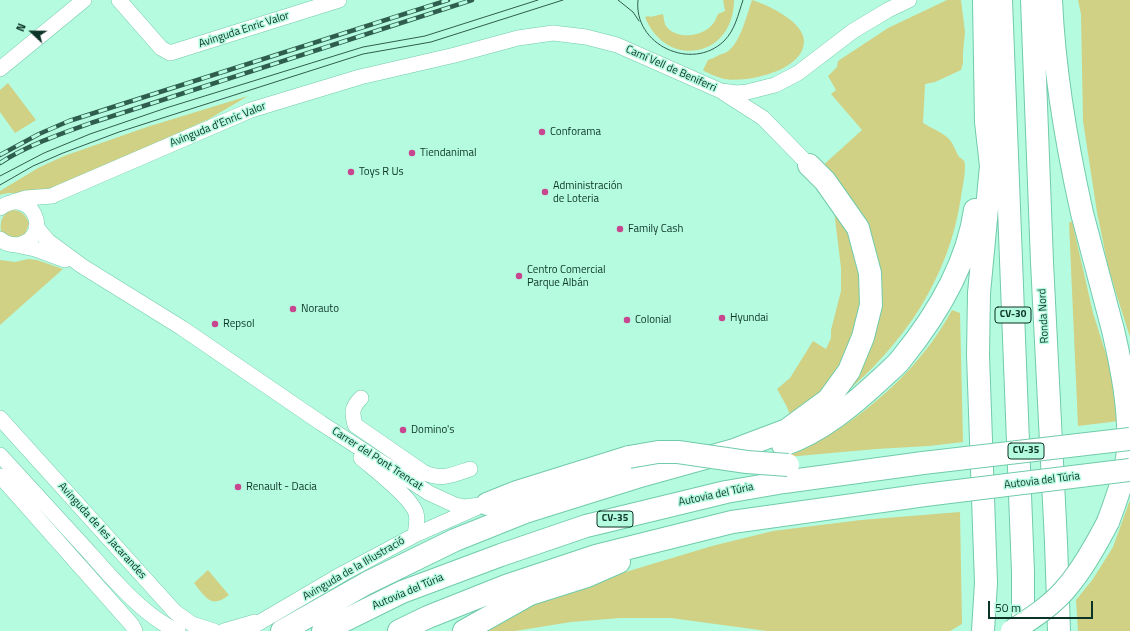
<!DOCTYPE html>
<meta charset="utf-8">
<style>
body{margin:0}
#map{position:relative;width:1130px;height:631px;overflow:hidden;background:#b5fbe0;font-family:"Titillium Web",sans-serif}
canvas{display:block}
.north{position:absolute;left:12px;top:12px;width:40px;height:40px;-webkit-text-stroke:3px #b5fbe0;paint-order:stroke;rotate:292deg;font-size:11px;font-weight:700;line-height:16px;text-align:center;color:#0b3327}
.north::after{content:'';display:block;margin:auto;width:14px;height:18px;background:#0b3327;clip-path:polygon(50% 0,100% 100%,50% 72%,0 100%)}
.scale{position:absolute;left:988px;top:601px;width:105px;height:18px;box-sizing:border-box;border:2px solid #0b3327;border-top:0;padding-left:5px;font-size:12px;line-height:14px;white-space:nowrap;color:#0b3327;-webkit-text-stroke:3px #b5fbe0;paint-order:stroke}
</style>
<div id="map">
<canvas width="1130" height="631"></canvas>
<div class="north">N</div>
<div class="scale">50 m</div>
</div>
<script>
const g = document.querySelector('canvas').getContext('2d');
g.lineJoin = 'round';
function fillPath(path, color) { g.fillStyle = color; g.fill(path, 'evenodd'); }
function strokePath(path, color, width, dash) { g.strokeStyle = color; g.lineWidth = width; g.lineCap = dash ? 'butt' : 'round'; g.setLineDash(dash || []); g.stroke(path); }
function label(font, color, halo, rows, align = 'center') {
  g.font = font + ' "Titillium Web",sans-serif'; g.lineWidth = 3; g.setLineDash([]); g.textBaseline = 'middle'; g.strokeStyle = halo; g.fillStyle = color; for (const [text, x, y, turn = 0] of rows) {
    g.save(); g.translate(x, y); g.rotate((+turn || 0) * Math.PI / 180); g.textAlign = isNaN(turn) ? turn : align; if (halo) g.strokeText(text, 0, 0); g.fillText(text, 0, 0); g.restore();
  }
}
fillPath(new Path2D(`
 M723 0H734C734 58 666 70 645 17L649 16 650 17 663 14C664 18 664 23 666 26 676 40 702 37 712 25 715 22 716 18 718 14L725 11Z
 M752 0C768 5 805 22 804 42 803 71 747 83 724 79 717 77 710 74 704 71L703 70 708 60C712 59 715 57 719 55 721 54 723 54 725 53 740 46 747 14 752 0Z
 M947 0H961L965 32 963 52V63L961 70 935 82 925 84 923 123C931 128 942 132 949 139 953 143 955 150 958 155 959 158 962 158 964 161 967 167 962 190 961 197 949 278 904 344 842 396L874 269 819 169 862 130 831 94 836 90 828 76 837 67 838 61 888 28Z
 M1078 0H1130V337L1116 293 1108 266 1097 212 1083 121 1081 14Z
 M8 83 36 120 15 133 0 112V90Z
 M248 96 209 119 154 144 44 191C39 192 34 194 29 194 18 194 10 191 0 195V191L38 168 64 156 147 127Z
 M11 210C20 210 26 214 29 224L25 234 17 239 1 233C0 222 1 215 11 210Z
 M834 210 838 213 854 244 863 291 856 332 830 385 790 415 787 407 777 389 790 378 813 341 826 349 831 338V330L841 291V268Z
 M1072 221 1093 313 1113 376 1119 421 1078 426 1069 223Z
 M28 259 37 260 63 269 0 325V260L15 262Z
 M952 310 960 313 963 442 929 446 876 449 787 457C808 445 830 435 849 422 890 393 928 355 952 310Z
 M1130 500V631H1078L1076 600 1093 579 1113 547Z
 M960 512 962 624 950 631H767L671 618H620L571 622 515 631H479L535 603 609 577 712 546 773 531 861 520Z
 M208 570 229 595C211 609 206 598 194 583Z`), '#d0d184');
const minor = new Path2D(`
 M119 0 161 48 170 53 339 0
 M0 69 84 0
 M724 93 763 118 809 165
 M13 202 26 198 52 196 56 194 251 110 360 77 455 55 518 38 553 33 586 37 617 45 721 91 737 93 747 92 775 85 798 73 853 31 888 10 909 0
 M0 208C31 185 53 235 21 244 13 246 6 244 0 239
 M36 227 48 241 82 266 182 328 321 423 429 493 455 505 465 507 487 504
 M16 245 35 249 65 260
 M361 398C351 408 352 413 355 425L423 472C441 481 452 475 470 469
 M0 418 175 612 192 624 214 631
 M0 455C29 487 58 518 87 550 110 576 145 618 178 631
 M361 458C375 470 411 497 416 513 418 520 416 528 415 535
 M0 476 132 625 135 631
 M224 631 255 622
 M245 631 342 574 415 535 476 508`);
const highway = new Path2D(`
 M1001 0 1023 572V631
 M1032 0 1042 262 1056 542 1059 631
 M1051 0C1054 69 1067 146 1082 213 1092 252 1103 291 1113 330 1122 369 1130 409 1128 450 1126 474 1116 500 1108 522
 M783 445C821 432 854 404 883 377 889 371 897 365 902 358 936 316 967 265 975 210
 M487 504 517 492 629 457
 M282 631 367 583 455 540 525 512 637 477 734 450 787 430 828 400 849 371 863 337 871 305 870 273 858 228 825 181 809 165
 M323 631 402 592 501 555 586 526 726 492 784 482 923 463
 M399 631 428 617 506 586 596 556 732 522 925 495
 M464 631 530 594 587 576 619 562
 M983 631 986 583 978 355 979 293 991 166 986 122 984 0`);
strokePath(minor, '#71cbab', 16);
strokePath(highway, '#71cbab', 24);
strokePath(minor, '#fff', 15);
strokePath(highway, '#fff', 22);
strokePath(new Path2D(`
 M618 0 633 12 639 21
 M638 0C633 45 692 72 724 41 735 30 738 15 743 0
 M0 176 44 153 90 134 166 108 363 47 425 36 538 0
 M0 185 33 166 63 153 119 132 175 114 363 54 431 42 563 0`), '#2f5e4f', 1);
const rail = new Path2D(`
 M0 155 39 134 69 121 448 0
 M0 163C28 145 60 134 91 123L472 0`);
strokePath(rail, '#2f5e4f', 4.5);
strokePath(rail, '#b5fbe0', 3, [9]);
const highwayBridge = new Path2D(`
 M629 457 658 452H678L747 462 788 465
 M923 463 1130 439
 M925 495 1130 470
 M1012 631C1032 618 1053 605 1068 586 1084 567 1096 545 1108 522`);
strokePath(highwayBridge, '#71cbab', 24, []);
strokePath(highwayBridge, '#fff', 22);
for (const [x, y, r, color] of [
 [542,132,4,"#c7468f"],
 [412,153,4,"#c7468f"],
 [351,172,4,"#c7468f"],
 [545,192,4,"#c7468f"],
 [620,229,4,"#c7468f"],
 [519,276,4,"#c7468f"],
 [293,309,4,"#c7468f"],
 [722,318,4,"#c7468f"],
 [627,320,4,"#c7468f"],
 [215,324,4,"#c7468f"],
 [403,430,4,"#c7468f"],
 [238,487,4,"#c7468f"]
]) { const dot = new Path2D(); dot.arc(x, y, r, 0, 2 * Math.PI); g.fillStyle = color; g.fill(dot); strokePath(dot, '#b5fbe0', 1.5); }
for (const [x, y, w] of [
 [1013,315,36],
 [1026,451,36],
 [615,519,36]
]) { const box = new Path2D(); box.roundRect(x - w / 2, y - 8, w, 16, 3); g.fillStyle = '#b5fbe0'; g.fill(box); strokePath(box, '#0b3327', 1); }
label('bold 10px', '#0b3327', null, [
 ["CV-30",1013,315],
 ["CV-35",1026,451],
 ["CV-35",615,519]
]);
label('11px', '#0b3327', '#b5fbe0', [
 ["Avinguda Enric Valor",244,30,-18],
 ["Camí Vell de Beniferri",671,69,24],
 ["Avinguda d'Enric Valor",218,125,-22],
 ["Ronda Nord",1044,316,-93],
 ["Carrer del Pont Trencat",377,459,33],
 ["Autovia del Túria",1042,481,-7],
 ["Autovia del Túria",716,495,-12],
 ["Avinguda de les Jacarandes",102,531,48],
 ["Avinguda de la Il·lustració",354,569,-30],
 ["Autovia del Túria",408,592,-23]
]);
label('11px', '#0b3327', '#b5fbe0', [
 ["Conforama",550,132],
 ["Tiendanimal",420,153],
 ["Toys R Us",359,172],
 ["Administración",553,186],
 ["de Loteria",553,199],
 ["Family Cash",628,229],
 ["Centro Comercial",527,270],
 ["Parque Albán",527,283],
 ["Norauto",301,309],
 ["Hyundai",730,318],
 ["Colonial",635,320],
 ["Repsol",223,324],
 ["Domino's",411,430],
 ["Renault - Dacia",246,487]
], 'left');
</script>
